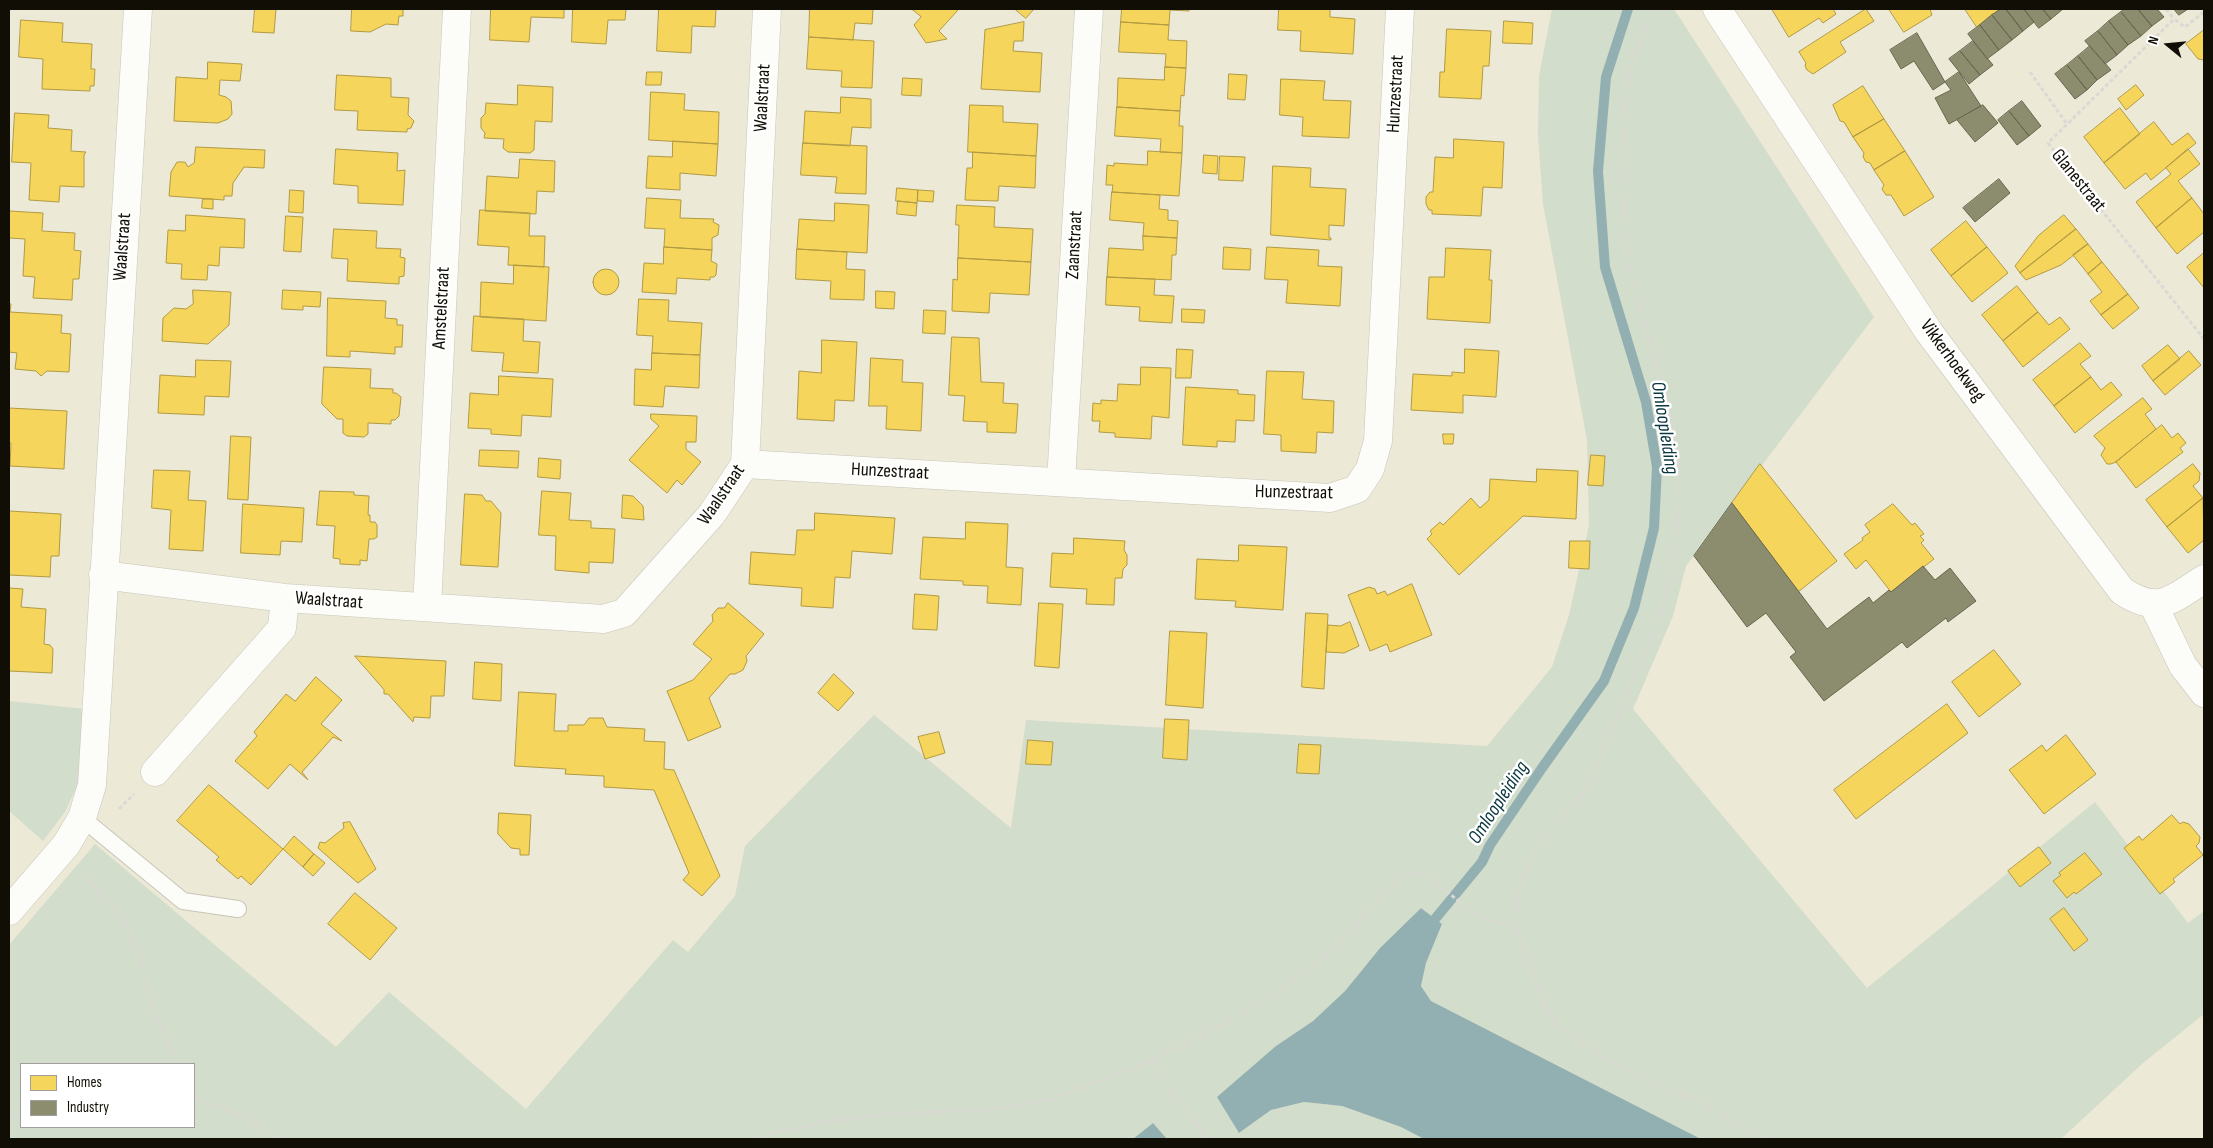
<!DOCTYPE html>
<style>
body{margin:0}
#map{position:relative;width:2213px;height:1148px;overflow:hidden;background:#ece9d7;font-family:"Sofia Sans Condensed",sans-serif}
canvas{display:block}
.frame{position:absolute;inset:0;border:10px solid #110f05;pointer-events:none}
.legend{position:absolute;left:20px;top:1063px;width:175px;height:65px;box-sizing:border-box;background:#fff;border:1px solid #a09f9b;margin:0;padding:6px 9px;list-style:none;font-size:15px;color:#110f05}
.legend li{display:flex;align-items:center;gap:10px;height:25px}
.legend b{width:25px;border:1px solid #a09f9b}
.north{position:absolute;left:2143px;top:20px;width:50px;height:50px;-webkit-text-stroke:4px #fff;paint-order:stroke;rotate:287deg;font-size:14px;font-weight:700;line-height:20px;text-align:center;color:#110f05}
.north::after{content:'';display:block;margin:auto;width:18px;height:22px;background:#110f05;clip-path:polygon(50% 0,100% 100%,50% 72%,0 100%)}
</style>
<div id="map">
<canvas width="2213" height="1148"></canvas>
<div class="frame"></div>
<ul class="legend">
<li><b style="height:14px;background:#f6d55c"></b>Homes</li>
<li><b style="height:14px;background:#8c8c6e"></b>Industry</li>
</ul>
<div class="north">N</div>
</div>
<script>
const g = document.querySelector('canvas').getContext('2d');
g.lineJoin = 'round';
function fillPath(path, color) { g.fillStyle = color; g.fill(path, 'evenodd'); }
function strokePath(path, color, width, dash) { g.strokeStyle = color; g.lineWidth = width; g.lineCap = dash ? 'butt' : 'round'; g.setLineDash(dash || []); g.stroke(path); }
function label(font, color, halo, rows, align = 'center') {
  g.font = font + ' "Sofia Sans Condensed",sans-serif'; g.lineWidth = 5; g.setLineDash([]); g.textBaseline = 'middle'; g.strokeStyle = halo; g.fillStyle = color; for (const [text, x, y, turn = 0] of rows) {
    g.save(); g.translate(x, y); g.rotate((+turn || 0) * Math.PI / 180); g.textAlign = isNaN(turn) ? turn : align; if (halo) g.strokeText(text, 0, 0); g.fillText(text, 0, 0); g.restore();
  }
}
fillPath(new Path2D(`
 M1552 9H1674L1874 317 1686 566 1673 616 1633 709 1867 988 2095 802 2188 923 2204 911V1014L2143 1063 2061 1139H1701L1431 1001 1421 986 1426 963 1442 924 1421 908 1380 948 1345 991 1313 1021 1276 1046 1239 1133 1271 1110 1304 1102 1342 1106 1401 1127 1424 1139H1167L1153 1123 1133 1139H9V945L95 844 336 1047 389 992 526 1109 673 940 688 952 735 896 745 846 874 715 1011 828 1026 720 1487 746 1552 667 1569 615 1589 525 1587 440 1543 204 1538 136 1539 76ZM21 1064H194V1127H21Z
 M9 701 85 709 78 784 65 812 43 841 9 811Z`), '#d3ddcb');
fillPath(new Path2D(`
 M1421 908 1442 924 1426 963 1421 986 1431 1001 1701 1139H1424L1401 1127 1342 1106 1304 1102 1271 1110 1239 1133 1217 1097 1276 1046 1313 1021 1345 991 1380 948Z
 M1153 1123 1167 1139H1133Z`), '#92b0b2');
const homes = new Path2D(`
 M255 9H276L274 33 253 32Z
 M352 9H403V16H399L398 25 386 24 370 32 351 31Z
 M491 9H564V18L531 17 529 42 490 40Z
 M573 9H626L625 20H608L606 44 572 42Z
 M659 9H716L715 27 692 26 691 53 657 51Z
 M810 9H873L872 24 855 23 853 40 809 37Z
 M912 9H956L958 10 939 31 947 39 926 43 914 25 921 17Z
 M1015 9H1034L1026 18Z
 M1122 9H1189V11L1170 10 1169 25 1121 22Z
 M1279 9H1330V17L1355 19 1353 54 1300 51 1301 31 1278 30Z
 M1772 9H1833L1836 14 1823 23 1819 18 1789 37Z
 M1866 9 1874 21 1840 42 1846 52 1813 74 1807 70 1805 66 1806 63 1799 52Z
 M1889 9H1930L1932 15 1904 32Z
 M1965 9H2001L1977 27Z
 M21 20 63 23 62 42 92 44 91 69H95L94 86H90V91L42 89 43 59 19 57Z
 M1504 21 1533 23 1532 44 1503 43Z
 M1024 22 1023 41H1014L1013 51 1042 53 1040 92 981 89 985 30Z
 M1121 22 1169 25 1168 40 1187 41 1186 68 1165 67 1166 54 1119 52Z
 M1447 29 1491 31 1489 66H1483L1481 99 1439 97 1440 72H1444Z
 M2204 30V60L2198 59 2186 44Z
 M809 37 874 41 872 88 841 87 842 71 807 69Z
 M208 62 242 64 240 81 220 80 219 95 226 97 231 101 232 114 228 119 218 123 174 121 176 77 207 79Z
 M1165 67 1186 68 1184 96 1181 95 1180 111 1117 107 1118 78 1164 80Z
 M647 72H662L661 85H646Z
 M1229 74 1247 75 1245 100 1228 99Z
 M337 75 391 78V97L409 98 408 115 414 121 411 128 407 129V132L357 130 358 111 335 110Z
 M903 78 922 79 921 96 902 95Z
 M1281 79 1325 81 1323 100 1351 101 1349 138 1302 136 1303 117 1280 115Z
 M518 85 553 87 552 122 535 121 534 150 530 153 508 152 503 148 504 139 484 138 485 133 481 128V118L485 114 486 103 517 105Z
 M2136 85 2144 95 2126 110 2118 99Z
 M1863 86 1884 119 1853 137 1844 122 1840 121 1833 105Z
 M651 92 685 94 684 110 719 112 718 144 649 140Z
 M841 97 871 99V128L852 127 850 146 803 143 805 111 840 113Z
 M970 105 1003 106V122L1038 124 1036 156 968 152Z
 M1117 107 1180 111 1179 126H1183L1182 153 1160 152 1161 139 1115 136Z
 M2120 108 2140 134 2104 163 2084 137Z
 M15 113 49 115 48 128 72 130 71 151 86 152 84 155V187L60 186 59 202 29 200 31 163 12 162Z
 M1884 119 1905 151 1874 170 1870 163 1866 162 1863 157 1864 153 1853 137Z
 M2154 122 2172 145 2188 133 2196 143 2151 180 2146 173 2125 189 2104 163Z
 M1454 139 1504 142 1502 188 1483 187 1481 216 1432 214V210H1429L1426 204V197L1430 192H1433L1435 157 1453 158Z
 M673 141 718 144 716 176 680 173V190L646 188 648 156 672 157Z
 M803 143 867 146 866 194 835 193 837 177 801 175Z
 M196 147 265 150 264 168 244 167 233 183 232 196H224V200L169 196 171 172 177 162H185L188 167 194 163Z
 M336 149 398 153 397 171 405 170 403 205 358 203V186L334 184Z
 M2188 149 2200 164 2178 181 2192 198 2156 228 2136 202 2171 174 2166 168Z
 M1148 151 1182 153 1179 196 1112 192 1113 185H1106L1107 165 1114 166V163L1147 165Z
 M1905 151 1934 197 1904 216 1891 195H1886L1882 189 1884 185 1874 170Z
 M973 152 1036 156 1035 188 999 186 998 201 965 200 967 168H972Z
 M1204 155 1218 156 1217 174 1203 173Z
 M1220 156 1245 157 1243 181 1219 180Z
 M520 159 555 161 554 192 537 191 536 214 485 211 487 176 518 178Z
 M1273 166 1311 168 1310 187 1346 189 1344 226 1329 225V238H1331V240L1271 235Z
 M897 188 918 190 917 203 896 201Z
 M290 190 304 191 303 213 289 212Z
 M918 190 934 191 933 202 918 201Z
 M1112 192 1160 195 1159 209 1168 210V220L1178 221 1177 238 1143 236 1144 223 1110 220Z
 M647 198 681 200 680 218 714 219 713 222 719 225 718 235 712 238V250L664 247 665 229 645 228Z
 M2192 198 2204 214V232L2177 254 2156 228Z
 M203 199H213V209L202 208Z
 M898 201 917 203 916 216 897 214Z
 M835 203 869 205 867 253 797 249 799 219 834 221Z
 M957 205 995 207 994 227 1033 229 1031 262 958 258 959 225H956Z
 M480 210 530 213 529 236H545L544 267 508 265 509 247 478 245Z
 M9 211 43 213 42 231 75 233 74 250 81 251 79 279H73L72 300 33 298 35 277 23 276 25 239 9 238Z
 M186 215 245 219 244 248 220 247 219 266 208 265 207 280 181 279 182 264 166 263 168 230 185 231Z
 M2064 215 2076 229 2020 273 2015 266 2038 236Z
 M286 216 303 217 301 252 284 251Z
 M1966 221 1987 247 1951 276 1931 250Z
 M334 229 377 231 376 248 401 249 400 257 405 258 404 276 399 277V284L347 281 348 259 332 258Z
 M2076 229 2088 244 2061 265 2026 280 2020 273Z
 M1143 236 1177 238 1176 255H1172L1171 280 1107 277 1109 248 1143 250Z
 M2088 244 2102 262 2088 274 2073 255Z
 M664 247 712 250 711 261 717 264 716 275 714 277H710V280L677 278 676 294 642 292 644 263 663 264Z
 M1224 247 1251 249 1250 270 1223 269Z
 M1267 247 1319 250 1318 266 1342 267 1340 306 1286 303 1288 280 1265 279Z
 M1987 247 2008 273 1972 302 1951 276Z
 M1446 248 1491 250 1489 280H1492L1490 323 1427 319 1429 277H1444Z
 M797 249 847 252 846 269 865 270 864 300 830 299 831 281 796 279Z
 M2204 253V288L2187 267Z
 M958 258 1031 262 1029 295 990 293 989 313 952 311 953 279 957 280Z
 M2102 262 2128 294 2101 315 2090 301 2102 292 2088 274Z
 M514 265 549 267 546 321 480 317 481 282 513 284Z
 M593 282a13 13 0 1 1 26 0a13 13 0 1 1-26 0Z
 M1107 277 1155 279 1154 295 1174 296 1172 323 1139 321 1140 307 1106 305Z
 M2017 286 2038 312 2003 341 1982 315Z
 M193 290 231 292 229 325 208 344 162 341 163 318 174 308 186 309 193 304Z
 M283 290 321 292 320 307 303 306V310L282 309Z
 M876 291 895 292 894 309 876 308Z
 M2128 294 2139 308 2113 329 2101 315Z
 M328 298 386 301 385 318 397 319V325H403L402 347H395V354L350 351V357L327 356Z
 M639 299 669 300 668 321 702 323 700 355 652 353 653 336 637 335Z
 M9 303 11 304 10 312 62 315 61 333 71 334 69 372 47 371 41 376 36 371 15 369 17 353 9 352Z
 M1182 309 1205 310 1204 323 1182 322Z
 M924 310 946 311 945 334 923 333Z
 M2038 312 2049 325 2060 317 2070 329 2023 367 2003 341Z
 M474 316 524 319 523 341 540 342 538 373 502 371 504 353 472 351Z
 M952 337 979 338 981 382 1004 383 1003 403 1018 404 1016 433 987 432V422L963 421 965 396 949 395Z
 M822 340 857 342 854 401 835 400 834 421 797 419 799 371 821 373Z
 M2080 343 2091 356 2080 364 2091 377 2054 406 2033 380Z
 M2168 345 2180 359 2153 381 2142 366Z
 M1177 349 1193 350 1191 378H1176Z
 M1465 349 1499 351 1496 397 1463 395V413L1411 410 1413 374 1452 376V372L1464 373Z
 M2189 351 2201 365 2165 395 2153 381Z
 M652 353 700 355 699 388 665 386 663 407 634 405 635 369 651 370Z
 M871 358 903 360 902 382 923 383 921 431 886 429 887 406H869Z
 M196 360 231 361 229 397 205 396 204 415 158 413 160 375 195 377Z
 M324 367 371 369 370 388 393 389V393H396L401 397 399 416 395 420H391V424L368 423V434L364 437 347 436 343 433V419H337L322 404Z
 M1141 367 1171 368 1169 418 1152 416 1151 439 1115 437V433L1099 432 1100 421H1092L1093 403 1101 404V400L1117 401 1118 384 1140 385Z
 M1267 371 1304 372 1302 399 1334 401 1333 433 1317 432 1316 453 1281 451V435L1264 434Z
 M499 376 553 379 551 417 522 415 521 436 491 434V429L468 428 470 393 498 395Z
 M2091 377 2101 390 2111 382 2122 395 2075 433 2054 406Z
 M1186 387 1238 390V394L1255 395 1254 421 1236 420 1235 442 1217 441V447L1183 445Z
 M2143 398 2152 409 2145 414 2156 429 2116 462 2111 464H2107L2101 455 2105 448 2094 436Z
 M9 408 67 411 64 469 10 466 11 443H9Z
 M651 414 697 416 696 442H686V449L701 462 682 485 677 480 667 493 629 460 659 426 651 419Z
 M2162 425 2172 438 2178 433 2186 443 2180 448 2183 452 2136 488 2116 462Z
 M1443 434H1454L1453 444H1444Z
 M231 436 251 437 248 500 228 499Z
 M480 450 519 451 518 468 479 466Z
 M1591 455 1605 456 1603 486 1588 485Z
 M539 458 561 460 560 479 538 477Z
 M1760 464 1837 561 1798 592 1732 503Z
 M2193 464 2200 473 2199 481 2193 486 2203 498 2167 527 2146 500Z
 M1537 469 1578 471 1576 519 1523 516 1459 575 1427 539 1432 534 1430 531 1440 522 1443 525 1471 498 1480 508 1489 500 1490 479 1536 482Z
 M154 470 190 471 188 500 206 501 203 551 169 549 171 510 152 508Z
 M320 491 354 492V495L369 496 368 515H370V522H375L377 525V537L374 539H369L367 561 360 560V565L340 564V559L333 558 335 526 317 525Z
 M542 491 571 493 569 520 591 521V528L615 529 613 563 589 562V573L555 570 556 536 539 535Z
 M465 494 482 495 486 501H491L501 513 498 567 461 565Z
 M623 495 633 496 643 506 644 520 622 518Z
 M2203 498 2204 540 2188 553 2167 527Z
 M243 504 304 508 302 542 281 541 280 555 241 553Z
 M1893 504 1912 525 1915 523 1924 534 1920 536 1924 540 1921 543 1934 559 1891 592 1866 560 1856 569 1844 554 1863 540 1862 538 1870 532 1865 525Z
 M9 511 61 514 59 556H51L50 577 9 575Z
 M815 513 895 518 892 554 852 551 850 578 835 577 833 608 801 606 802 588 749 584 751 552 795 555 797 530H814Z
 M966 522 1008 524 1006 567 1023 568 1021 605 987 603 988 586 963 585V581L920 579 923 537 965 539Z
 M1074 538 1125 541 1124 550 1127 555V565L1123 569 1122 578H1115L1114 605 1086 604 1087 589 1050 587 1052 553 1073 554Z
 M1570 541H1590L1589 569 1569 568Z
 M1239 545 1287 547 1283 610 1235 607 1236 601 1195 599 1197 559 1238 561Z
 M1412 584 1432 635 1390 652 1387 644 1370 651 1348 595 1369 587 1375 589 1377 594 1385 591 1387 595Z
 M9 588 23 589 21 607 46 609 44 644 50 645 53 649 52 673 9 671Z
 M915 594 939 596 937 630 913 629Z
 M728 603 764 634 746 656 747 661 743 670 735 674H730L709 698 721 727 688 741 667 691 693 680 712 659 693 644 713 621 712 615 718 608H724Z
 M1039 603 1063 604 1059 668 1035 666Z
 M1306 613 1328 614 1324 689 1302 687Z
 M1350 622 1359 646 1344 653 1326 652 1328 625 1340 626Z
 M1170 631 1207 633 1203 708 1166 705Z
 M1994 650 2021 684 1979 717 1952 682Z
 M355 656 446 661 444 696H431L430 718 414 717 413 722 388 694H384V690Z
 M475 662 502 664 501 701 473 699Z
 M834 674 854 693 838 711 818 693Z
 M316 677 342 700 321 724 342 741 333 737 302 772 308 780 290 764 268 789 235 761 257 736 254 732 286 694 295 701Z
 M519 692 556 694 554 731H568V725H584L589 718H603L607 727 645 729 644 741 665 742 664 769 674 770 720 876 702 896 683 880 689 873 654 790 604 787V776L565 774 566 769 515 766Z
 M1947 704 1968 733 1856 819 1834 790Z
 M1165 719 1189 720 1187 760 1163 758Z
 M939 732 945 753 925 759 918 737Z
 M2066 735 2096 774 2044 814 2009 770 2042 745 2046 751Z
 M1028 740 1053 742 1051 765 1026 764Z
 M1299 744 1321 745 1319 774 1297 773Z
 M209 785 283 849 294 836 314 854 303 867 283 849 251 885 241 876 238 879 216 860 219 857 177 821Z
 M499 813 531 815 529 855H520V849L511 848 498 834Z
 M2172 815 2180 824 2183 822 2189 824 2200 837 2199 843 2196 846 2203 855 2173 879 2175 882 2160 894 2124 848 2139 836 2142 840Z
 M350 822 376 869 358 883 318 848 320 842 325 843 344 828 343 823Z
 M2039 847 2051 863 2020 887 2008 871Z
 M2085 853 2102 874 2076 894 2074 892 2067 898 2053 881 2061 875 2059 873Z
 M314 854 325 863 313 876 303 867Z
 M355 893 397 928 370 960 328 924Z
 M2064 908 2088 940 2074 951 2050 919Z`);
fillPath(homes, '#f6d55c');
strokePath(homes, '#b19a42', 1);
const industry = new Path2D(`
 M2001 9H2006L2023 31 2012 40 1992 15Z
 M2006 9H2024L2034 22 2023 31Z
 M2024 9H2043L2051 19 2039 28Z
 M2043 9H2063L2051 19Z
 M2125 9H2138L2152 26 2141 36 2121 12Z
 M2138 9H2157L2164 17 2152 26Z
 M2174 9H2188L2179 15Z
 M2121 12 2141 36 2128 45 2109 21Z
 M1992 15 2012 40 1999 50 1980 25Z
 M2109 21 2128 45 2117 55 2098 31Z
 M1980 25 1999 50 1987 59 1968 34Z
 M2098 31 2117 55 2105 64 2085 41Z
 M1917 33 1945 82 1933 90 1914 61 1901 69 1890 50Z
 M1973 41 1993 65 1980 75 1960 51Z
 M2090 46 2111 70 2097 80 2078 56Z
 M1960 51 1980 75 1969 84 1949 59Z
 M2078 56 2097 80 2087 90 2067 65Z
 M2067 65 2087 90 2075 99 2055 74Z
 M1959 72 1981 106 1949 124 1935 98 1951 90 1945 82Z
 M2022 101 2041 126 2029 136 2009 111Z
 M1983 105 1998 123 1975 142 1957 120Z
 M2009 111 2029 136 2017 145 1998 120Z
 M1999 179 2010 193 1975 222 1963 208Z
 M1732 503 1827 629 1869 597 1873 603 1889 590 1891 592 1923 566 1935 580 1950 568 1976 601 1948 622 1946 618 1907 648 1902 642 1824 701 1790 657 1796 652 1766 613 1747 627 1694 556Z`);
fillPath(industry, '#8c8c6e');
strokePath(industry, '#67664e', 1);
strokePath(new Path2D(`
 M1435 919 1482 862 1490 845 1542 768 1604 681 1634 608 1654 528 1657 467 1646 402 1605 267 1598 171 1606 77 1628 9`), '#92b0b2', 10);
const lane = new Path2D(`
 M82 818 183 901 238 909`);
const street = new Path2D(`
 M1717 9 1929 332 2122 591C2159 615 2171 600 2204 579
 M745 464 1330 498 1357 489 1370 469 1378 441 1400 9
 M1061 481 1089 9
 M103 575 285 598 603 619 624 613 712 514 745 464 767 9
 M2153 604 2183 666 2204 693
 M427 607 457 9
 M155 772 282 628 285 598
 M9 911 66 845 82 818 92 785 138 9`);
strokePath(lane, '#c8c5b8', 18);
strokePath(street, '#c8c5b8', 29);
strokePath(new Path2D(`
 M1652 9 1631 68 1624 113 1622 168 1623 202 1629 266 1675 431 1680 479 1678 526 1671 577 1655 630 1586 789 1545 837 1528 864 1517 897 1516 929 1546 1007 1559 1028 1609 1060 1700 1102 1767 1139
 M2166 9 2174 19
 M2204 12 2185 27 2174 19 2048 143 2204 339
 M2030 72 2067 124
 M119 809 134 794
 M83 875 122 917 140 955 155 1014 177 1064
 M1151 1061 1207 1139
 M194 1097 246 1118 283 1139
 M9 1120 21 1115
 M755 1139 772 1133 831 1121 897 1113 994 1110 1052 1099 1151 1061 1250 1010 1338 947 1383 893 1399 878 1407 873 1417 872 1435 882 1477 916 1516 929`), '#dad9d4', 3, [4, 2.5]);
strokePath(lane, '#fcfcf9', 16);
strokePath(street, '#fcfcf9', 28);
label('19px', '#110f05', '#fff', [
 ["Hunzestraat",1396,94,-87],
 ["Waalstraat",763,98,-87],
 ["Glanestraat",2078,181,51],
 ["Zaanstraat",1075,245,-87],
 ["Waalstraat",123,247,-86],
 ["Amstelstraat",442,308,-87],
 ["Vikkerhoekweg",1952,361,54],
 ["Hunzestraat",890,472,3],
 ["Hunzestraat",1294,493,1],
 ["Waalstraat",722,495,-56],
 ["Waalstraat",329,601,4]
]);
label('italic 20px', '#09363f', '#fff', [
 ["Omloopleiding",1664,428,81],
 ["Omloopleiding",1499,803,-57]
]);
</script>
